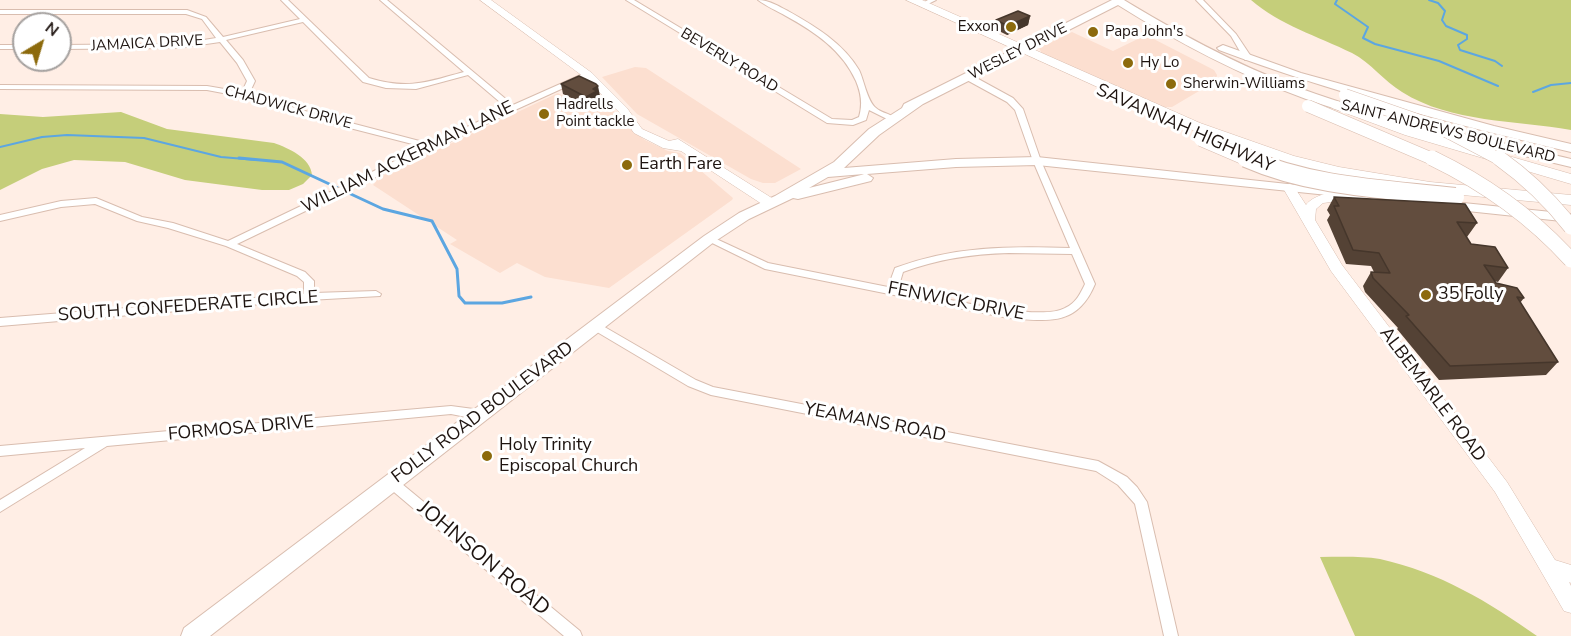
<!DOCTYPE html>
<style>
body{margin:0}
#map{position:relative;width:1571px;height:636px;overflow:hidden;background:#ffeee5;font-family:"Nunito Sans",sans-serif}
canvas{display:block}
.north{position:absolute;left:12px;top:12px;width:60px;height:60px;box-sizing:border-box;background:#fff;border:2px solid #a5a19f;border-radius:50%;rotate:38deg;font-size:16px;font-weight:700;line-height:24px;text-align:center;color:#1e1410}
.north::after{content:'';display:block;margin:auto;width:21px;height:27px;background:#8c6a0c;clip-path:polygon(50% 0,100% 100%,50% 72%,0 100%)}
</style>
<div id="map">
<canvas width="1571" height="636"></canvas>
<div class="north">N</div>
</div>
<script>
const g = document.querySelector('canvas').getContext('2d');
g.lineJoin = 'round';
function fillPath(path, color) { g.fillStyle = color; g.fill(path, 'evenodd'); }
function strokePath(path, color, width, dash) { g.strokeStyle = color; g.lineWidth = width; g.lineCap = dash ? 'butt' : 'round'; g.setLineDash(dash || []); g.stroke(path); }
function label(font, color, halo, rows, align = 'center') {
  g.font = font + ' "Nunito Sans",sans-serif'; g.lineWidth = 6; g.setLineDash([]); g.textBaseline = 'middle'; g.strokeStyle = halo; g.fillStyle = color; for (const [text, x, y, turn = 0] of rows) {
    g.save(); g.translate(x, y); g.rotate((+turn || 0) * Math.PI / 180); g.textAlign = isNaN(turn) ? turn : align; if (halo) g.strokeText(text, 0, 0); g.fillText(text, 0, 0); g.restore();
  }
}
fillPath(new Path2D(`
 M1072 32 1113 51 1146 35 1214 70 1217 75 1216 81 1172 107H1162L1042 54 1039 48Z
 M635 67 646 68 801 169 775 183H763L751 179 637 114 602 77Z
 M558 93 587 110 608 105 634 132 645 140 668 151 680 153 733 198 732 200 609 288 545 277 517 263 500 273 450 244 457 240 373 185 380 177Z`), '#fcdfd0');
fillPath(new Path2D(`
 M1251 0H1571V130C1516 120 1451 123 1402 92 1384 81 1371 63 1352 53 1317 36 1280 25 1251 0Z
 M121 112 167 129 274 143C288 148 311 158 312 175L303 184 289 190H262L185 180 125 162 74 160 42 169 0 190V114L43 117Z
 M1320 557C1339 557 1361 556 1380 559 1439 572 1489 602 1537 636H1355Z`), '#c5ce7a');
strokePath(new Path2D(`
 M1337 0 1335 4 1368 27 1363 38 1375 44 1439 61 1498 86
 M1429 0 1438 3 1445 11 1442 20 1446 26 1467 35V39L1458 45 1460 50 1495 61 1502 66
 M1533 92 1551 85 1571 83
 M0 147 42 137 67 135 144 138 221 157 257 160`), '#5ca6e1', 2);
strokePath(new Path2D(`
 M239 158 282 162 383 209 432 221 457 269 459 296 465 303H502L531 297`), '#5ca6e1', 3);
const street = new Path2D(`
 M281 0H288L369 78C408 90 427 82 464 72L380 0H387L513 105 585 73 592 75 515 110 237 244 305 272 314 281V293L376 291 381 294 380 296 309 300 0 326V318L304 294V282L297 276 226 246 168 228 137 221 95 204 61 207 0 221V215L61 201 96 198 142 217 173 223 228 241 424 147 299 115 244 97 207 90 0 89V85L207 86 242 92 247 81 237 63 220 42 179 48 60 49V45L179 44 216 38 202 19 186 14H0V10H187L206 17 223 37 300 19ZM303 22 363 82 386 88 416 89 468 75 507 108 431 144 305 111 249 94 255 81 243 60 226 40Z
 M626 0H634L832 119 852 120 859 117C863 104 861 93 856 81 842 50 815 32 786 16 777 11 766 6 758 0 769 0 778 6 788 11 815 26 843 43 859 70 864 80 867 101 876 108 880 112 887 113 892 116L888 118H885L869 110 866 120 853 125 827 123Z
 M928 0H936L924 6 919 5Z
 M1196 0H1203L1236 34 1252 58 1251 60H1245L1231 36Z
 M0 45H24V49H0Z
 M965 75H971L1013 98 1023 109 1041 161 1095 284C1077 327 1048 321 1008 318L765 269 704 239 706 237H712L768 263 888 287 895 268C954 246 1008 246 1070 248L1033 161 1015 110 1007 102 965 79ZM1009 253 1072 254 1085 284C1080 294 1076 303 1065 308 1038 323 932 295 898 289L903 272C938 259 972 254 1009 253Z
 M596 322 696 380 713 387 1098 461 1127 477 1137 487 1147 502 1178 636H1164L1135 504 1118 485 1096 471 711 395 688 386 592 329 591 326Z
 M451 406 481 410 485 412 487 415 485 418 481 420 451 414 107 446 0 512V500L85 448 0 456V446Z
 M392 478 396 479 580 631 582 636H564L388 487 386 483 388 479Z`);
const secondary = new Path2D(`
 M480 0H491L592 73 627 108 642 129 669 141 678 139 775 200 776 203 775 206H765L681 151 663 148 634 133 619 112 584 77Z
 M1289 184 1293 185 1306 205C1314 193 1351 185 1362 195L1356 199 1323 203 1316 209 1315 220 1342 265 1507 482 1555 560 1571 565V583L1569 582 1571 586V613L1564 611 1495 492 1331 271 1283 188Z`);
const primary = new Path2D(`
 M1112 0H1124C1185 37 1248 71 1316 94 1399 123 1486 138 1571 159V167C1483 145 1392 129 1306 99 1239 75 1177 42 1118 5L923 104 879 135 844 168 956 159 1037 157 1371 193 1378 197 1376 200 1037 165 956 167 867 174 873 178 871 181 798 199 793 198 749 219 714 242 210 636H181L184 628 704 236 739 213 775 196 834 162 869 129 902 108 904 104ZM864 174 861 175 809 188 828 177Z
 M1223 45 1301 73 1494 126 1571 144V152C1452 124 1334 93 1219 50L1217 48Z
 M1444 201 1571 214V222L1439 208 1437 205 1439 202Z`);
const highway = new Path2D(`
 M906 0H922L1200 123 1294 156 1339 167 1430 182 1571 195V205L1430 192 1338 177 1282 162 1190 129Z
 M1337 101 1415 129 1571 174V184L1405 135 1332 108 1330 105 1332 102Z`);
strokePath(street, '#d9bdaf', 2);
strokePath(secondary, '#d9bdaf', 1);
strokePath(primary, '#d9bdaf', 2);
strokePath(highway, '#d9bdaf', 1);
fillPath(street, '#fff');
fillPath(secondary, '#fff');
fillPath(primary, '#fff');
fillPath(highway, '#fff');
const primaryBridgeFar1 = new Path2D(`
 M1345 95 1440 128 1501 160
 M1308 106 1435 160`);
const primaryBridge = new Path2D(`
 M1432 158C1486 184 1531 216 1571 260
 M1499 158C1527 178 1550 200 1571 227`);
const highwayBridgeFar1 = new Path2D(`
 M1201 139 1250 160`);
const highwayBridge = new Path2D(`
 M1246 158C1312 187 1385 189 1455 197`);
strokePath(primaryBridgeFar1, '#d9bdaf', 13, []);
strokePath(primaryBridge, '#d9bdaf', 16, []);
strokePath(highwayBridgeFar1, '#d9bdaf', 15, []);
strokePath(highwayBridge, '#d9bdaf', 20, []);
strokePath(primaryBridgeFar1, '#fff', 12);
strokePath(primaryBridge, '#fff', 15);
strokePath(highwayBridgeFar1, '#fff', 14);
strokePath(highwayBridge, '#fff', 18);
fillPath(new Path2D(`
 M1030 16 1028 25 1007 35 995 29 996 20Z
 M561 84 600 96 598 97 599 101 588 106 563 94Z
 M1334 197 1477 223 1467 237H1466L1471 244 1508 268 1498 282 1494 281 1496 283 1524 298 1520 303 1558 362 1546 375 1439 380 1397 329 1398 328 1365 292 1363 286 1371 272H1374L1371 266 1346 264 1327 220 1330 215 1327 210Z`), '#544235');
fillPath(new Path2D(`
 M1030 16 1028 25 1007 35 1008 26Z
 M598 86 600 96 598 97 599 101 588 106 586 97 593 89Z`), '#45362b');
const building = new Path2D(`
 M1018 11 1030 16 1008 26 996 20Z
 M579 76 596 84 598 86 593 89 597 91 586 97 561 84Z
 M1334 197 1465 204 1477 223 1457 222 1471 244 1495 247 1508 268 1484 265 1496 283 1517 288 1524 298 1517 297 1558 362 1450 366 1406 316 1409 315 1373 278 1371 272 1390 273 1379 253 1353 250 1334 206H1339Z`);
fillPath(building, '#624d3e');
strokePath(building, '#45362b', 1.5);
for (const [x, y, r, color] of [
 [1011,27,6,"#8c6a0c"],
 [1093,32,6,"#8c6a0c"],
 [1128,63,6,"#8c6a0c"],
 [1171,84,6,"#8c6a0c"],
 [544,114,6,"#8c6a0c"],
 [627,165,6,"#8c6a0c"],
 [1426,295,6,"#8c6a0c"],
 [487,456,6,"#8c6a0c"]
]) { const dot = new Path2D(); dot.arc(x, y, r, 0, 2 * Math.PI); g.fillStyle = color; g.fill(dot); strokePath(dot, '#fff', 2); }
label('15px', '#1e1410', '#fff', [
 ["Exxon",999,27,"right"],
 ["Papa John's",1105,32],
 ["Hy Lo",1140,63],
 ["Sherwin-Williams",1183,84],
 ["Hadrells",556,105],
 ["Point tackle",556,122]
], 'left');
label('15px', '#1e1410', '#fff', [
 ["JAMAICA DRIVE",147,44,-3],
 ["WESLEY DRIVE",1018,52,-27],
 ["BEVERLY ROAD",729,61,31],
 ["CHADWICK DRIVE",288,108,15],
 ["SAINT ANDREWS BOULEVARD",1448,132,14]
]);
label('18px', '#1e1410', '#fff', [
 ["SAVANNAH HIGHWAY",1185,129,24],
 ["WILLIAM ACKERMAN LANE",408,158,-26],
 ["FENWICK DRIVE",956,302,11],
 ["SOUTH CONFEDERATE CIRCLE",188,307,-4],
 ["ALBEMARLE ROAD",1432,395,53],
 ["FOLLY ROAD BOULEVARD",483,413,-37],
 ["YEAMANS ROAD",875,423,11],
 ["FORMOSA DRIVE",241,429,-5]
]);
label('18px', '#1e1410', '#fff', [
 ["Earth Fare",639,165],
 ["35 Folly",1438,295],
 ["Holy Trinity",499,446],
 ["Episcopal Church",499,467]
], 'left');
label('21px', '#1e1410', '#fff', [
 ["JOHNSON ROAD",483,559,40]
]);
</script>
